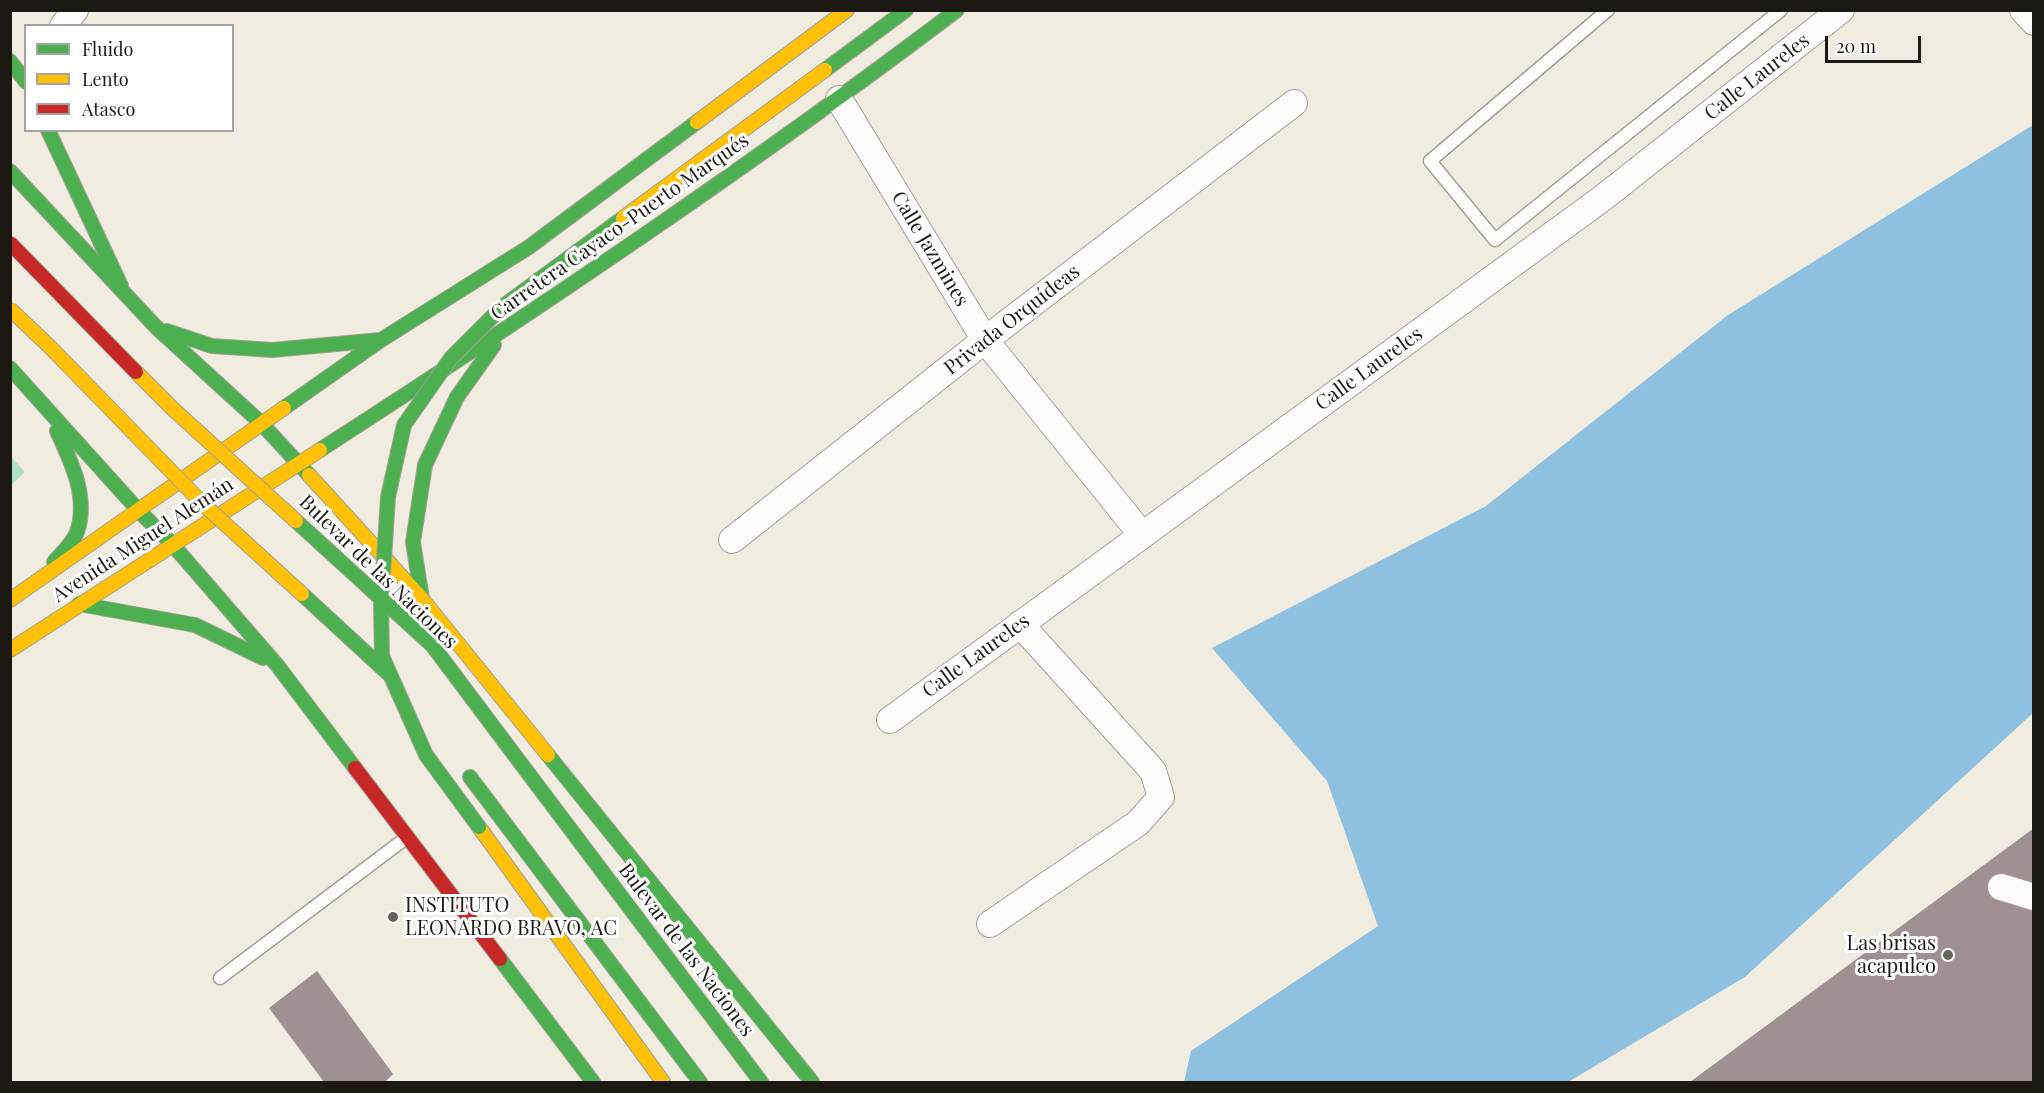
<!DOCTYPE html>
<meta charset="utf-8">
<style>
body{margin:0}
#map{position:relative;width:2044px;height:1093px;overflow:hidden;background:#f1ece0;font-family:"Playfair Display",serif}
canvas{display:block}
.frame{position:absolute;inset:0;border:12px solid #1b1911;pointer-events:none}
.legend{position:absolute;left:24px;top:24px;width:210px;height:108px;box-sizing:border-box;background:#fff;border:2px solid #a4a3a0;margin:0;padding:8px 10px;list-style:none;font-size:18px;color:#1b1911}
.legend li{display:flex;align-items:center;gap:12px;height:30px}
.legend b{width:30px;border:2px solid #a4a3a0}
.scale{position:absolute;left:1825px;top:36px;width:96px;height:27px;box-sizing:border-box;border:3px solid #1b1911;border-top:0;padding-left:8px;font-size:18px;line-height:21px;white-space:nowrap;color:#1b1911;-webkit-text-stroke:4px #fff;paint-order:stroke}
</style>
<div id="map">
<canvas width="2044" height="1093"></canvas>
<div class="frame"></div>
<ul class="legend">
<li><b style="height:8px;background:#4caf50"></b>Fluido</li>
<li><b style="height:8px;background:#ffc107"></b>Lento</li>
<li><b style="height:8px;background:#c62828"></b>Atasco</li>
</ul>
<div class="scale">20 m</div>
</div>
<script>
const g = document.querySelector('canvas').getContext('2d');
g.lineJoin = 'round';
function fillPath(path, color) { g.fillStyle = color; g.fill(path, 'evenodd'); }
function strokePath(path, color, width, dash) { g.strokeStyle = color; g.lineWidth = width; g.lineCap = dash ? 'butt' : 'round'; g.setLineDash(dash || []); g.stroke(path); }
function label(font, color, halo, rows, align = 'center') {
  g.font = font + ' "Playfair Display",serif'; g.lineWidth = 6; g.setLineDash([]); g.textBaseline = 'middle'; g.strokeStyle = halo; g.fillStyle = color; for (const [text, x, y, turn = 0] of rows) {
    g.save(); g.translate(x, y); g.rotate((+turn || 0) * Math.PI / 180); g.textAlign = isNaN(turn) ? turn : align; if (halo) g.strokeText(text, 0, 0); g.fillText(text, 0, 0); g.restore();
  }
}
fillPath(new Path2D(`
 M11 457 25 472 11 485H10Z`), '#afdfc4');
fillPath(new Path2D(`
 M2033 125V713L1745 977 1568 1082H1184L1191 1051 1378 926 1327 781 1212 648 1486 506 1728 315Z`), '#8ec0df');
fillPath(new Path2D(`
 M2034 828V1082H1690Z
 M317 971 393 1074 385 1082H324L269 1008Z`), '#9f9092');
const lane = new Path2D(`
 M1608 10 1430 161 1495 240 1781 10
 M220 978 406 838`);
const street = new Path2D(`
 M2023 10 2034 22
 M63 26 75 10
 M839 99 985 340 1142 535
 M732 540 985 340 1294 103
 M890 720 1604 197 1841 10
 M2001 887 2034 897
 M990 924 1138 823 1161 797 1153 771 1020 624`);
const fast = new Path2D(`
 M10 61 26 82
 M825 70 906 10
 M48 130 121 286
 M10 171 156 327 261 423 309 475
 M167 331 212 346 272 350 380 340
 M10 368 139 511 172 544 277 665 355 768
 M284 408 381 340 529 247 697 122
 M320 450C537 310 751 166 957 10
 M54 562C62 553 73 543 77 532 89 498 71 461 57 431
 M422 599 413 542 425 465 457 397 494 345
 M79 604 195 625 263 658
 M510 749 761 1082
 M548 755 812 1082
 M470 777 700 1082
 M500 959 593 1082`);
const slow = new Path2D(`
 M697 122 847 10
 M309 475 422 599 548 755
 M10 600 284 408
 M10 650 320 450
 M479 827 663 1082`);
const jam = new Path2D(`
 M355 768 500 959`);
strokePath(lane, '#a3a096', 15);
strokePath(street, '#a3a096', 28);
strokePath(fast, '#a3a096', 16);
strokePath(slow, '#a3a096', 16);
strokePath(jam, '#a3a096', 16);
strokePath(lane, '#fdfcfa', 12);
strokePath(street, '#fdfcfa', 26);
strokePath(fast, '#4caf50', 14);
strokePath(slow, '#ffc107', 14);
strokePath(jam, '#c62828', 14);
const fastBridge = new Path2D(`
 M296 521 432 645 510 749
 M302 594 391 676
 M479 827 426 755 382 656 381 606 388 497 404 425 451 358 502 307 623 218`);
const slowBridge = new Path2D(`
 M623 218 825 70
 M10 309 51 348 202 503 302 594
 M136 372 173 409 296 521`);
const jamBridge = new Path2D(`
 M10 243 136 372`);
strokePath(fastBridge, '#a3a096', 16, []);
strokePath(slowBridge, '#a3a096', 16, []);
strokePath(jamBridge, '#a3a096', 16, []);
strokePath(fastBridge, '#4caf50', 14);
strokePath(slowBridge, '#ffc107', 14);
strokePath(jamBridge, '#c62828', 14);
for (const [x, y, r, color] of [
 [393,917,6,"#666359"],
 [1948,955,6,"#666359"]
]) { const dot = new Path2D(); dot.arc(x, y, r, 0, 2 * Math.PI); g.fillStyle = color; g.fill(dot); strokePath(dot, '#fff', 2); }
label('20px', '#1b1911', '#fff', [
 ["Calle Laureles",1757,77,-38],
 ["Carretera Cayaco-Puerto Marqués",620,227,-35],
 ["Calle Jazmines",930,249,59],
 ["Privada Orquídeas",1012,320,-38],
 ["Calle Laureles",1369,369,-36],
 ["Avenida Miguel Alemán",143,540,-33],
 ["Bulevar de las Naciones",378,572,44],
 ["Calle Laureles",976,656,-36],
 ["Bulevar de las Naciones",686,950,53]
]);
label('20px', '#1b1911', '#fff', [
 ["INSTITUTO",405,906],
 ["LEONARDO BRAVO, AC",405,929],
 ["Las brisas",1936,944,"right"],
 ["acapulco",1936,967,"right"]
], 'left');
</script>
